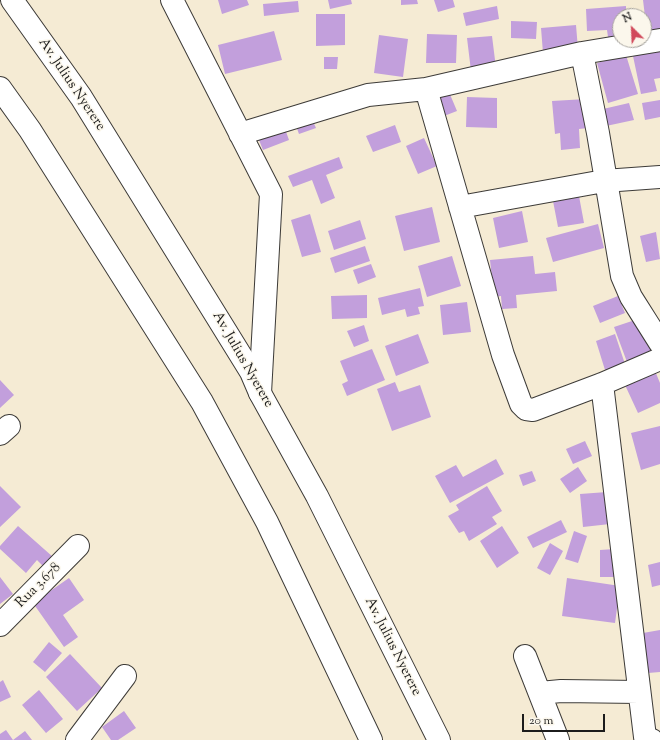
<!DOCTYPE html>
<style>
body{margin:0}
#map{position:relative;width:660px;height:740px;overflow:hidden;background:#f5ebd4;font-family:"Sorts Mill Goudy",serif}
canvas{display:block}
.north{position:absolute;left:612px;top:8px;width:40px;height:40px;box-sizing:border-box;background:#fbf7ec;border:1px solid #a29f99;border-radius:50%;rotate:336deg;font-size:11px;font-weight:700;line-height:16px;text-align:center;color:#1c1c1c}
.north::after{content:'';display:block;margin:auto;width:14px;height:18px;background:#d1495b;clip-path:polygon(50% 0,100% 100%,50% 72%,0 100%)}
.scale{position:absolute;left:522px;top:714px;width:83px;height:18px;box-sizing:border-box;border:2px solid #1c1c1c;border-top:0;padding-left:5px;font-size:12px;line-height:14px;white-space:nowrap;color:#1c1c1c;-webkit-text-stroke:3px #fbf7ec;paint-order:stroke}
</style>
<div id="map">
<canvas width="660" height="740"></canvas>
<div class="north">N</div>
<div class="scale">20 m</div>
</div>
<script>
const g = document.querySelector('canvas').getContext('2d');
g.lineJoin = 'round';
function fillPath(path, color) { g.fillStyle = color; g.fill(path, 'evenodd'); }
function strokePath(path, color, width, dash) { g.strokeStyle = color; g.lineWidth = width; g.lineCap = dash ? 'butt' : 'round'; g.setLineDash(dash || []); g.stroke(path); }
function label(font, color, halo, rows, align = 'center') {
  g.font = font + ' "Sorts Mill Goudy",serif'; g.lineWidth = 3; g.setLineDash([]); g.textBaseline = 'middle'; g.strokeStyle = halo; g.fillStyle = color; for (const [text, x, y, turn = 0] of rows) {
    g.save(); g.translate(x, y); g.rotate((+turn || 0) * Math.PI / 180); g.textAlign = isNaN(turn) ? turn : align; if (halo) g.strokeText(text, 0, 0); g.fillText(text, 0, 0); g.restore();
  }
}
fillPath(new Path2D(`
 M218 0H247L249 5 222 14Z
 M328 0H351L352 4 330 9Z
 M401 0H417L418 4 401 5Z
 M434 0H453L455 7 438 12Z
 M643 0H660V31L647 33Z
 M298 1 299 12 264 16 263 4Z
 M497 6 499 19 466 26 463 13Z
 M626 6V16H620V36L608 37 607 30 587 31 586 9Z
 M316 14H345V45L316 46Z
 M511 21 537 22 536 39 511 38Z
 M576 25 578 49 543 53 541 28Z
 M274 31 282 60 225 74 218 45Z
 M427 34 457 35 456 63H426Z
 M379 35 408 39 403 77 374 73Z
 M492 36 496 68 471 71 467 38Z
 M660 50V78L654 79 657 91 641 94 633 56Z
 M626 55 638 94 608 103 597 63Z
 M324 57H338L337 69H324Z
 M449 92 457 111 444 116 436 97Z
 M467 97 497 98V128L466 127Z
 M586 99 588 128 579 129 580 148 561 150 560 133 555 134 552 101Z
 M660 100V117L645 120 642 103Z
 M629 103 634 120 606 126 603 109Z
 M311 117 316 128 299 134 295 123Z
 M395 125 401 142 373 152 366 136Z
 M284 126 289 140 263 150 257 135Z
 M424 138 437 166 418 174 406 146Z
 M339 157 343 168 326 175 335 198 321 204 312 180 293 187 288 176Z
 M579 196 584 223 558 227 553 201Z
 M432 207 440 242 404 251 395 216Z
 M522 211 528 242 499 248 493 218Z
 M310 214 321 252 302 257 291 220Z
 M360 220 366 239 334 250 328 231Z
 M598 224 604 248 553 262 546 238Z
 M656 232 660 259 646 262 640 236Z
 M365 246 370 261 335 273 330 258Z
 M452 256 461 286 427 297 418 266Z
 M533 256 535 274 555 272 557 291 516 295 517 308 502 309 501 296 494 297 490 260Z
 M371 264 376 277 358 284 353 270Z
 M420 288 424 306 418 307 420 314 407 317 405 309 382 315 378 298Z
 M367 295V318L332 319 331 296Z
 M618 296 625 313 600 323 593 306Z
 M467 302 471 332 443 335 440 305Z
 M641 318 654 352 627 362 614 327Z
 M364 325 369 341 354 347 347 331Z
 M418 334 429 363 396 376 385 346Z
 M615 334 625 364 605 370 596 341Z
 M372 349 385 380 347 396 342 384 348 381 340 361Z
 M655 371 660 383V403L638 413 625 385Z
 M0 380 14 395 0 408Z
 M395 382 399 392 420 385 431 417 392 431 377 389Z
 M660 426V464L641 470 631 433Z
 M585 441 592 456 573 464 566 449Z
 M496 459 504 474 450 503 435 476 456 465 463 477Z
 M578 467 587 481 570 493 560 479Z
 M532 471 536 481 523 486 519 475Z
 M0 486 21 507 0 527Z
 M487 486 502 511 492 517 497 524 469 541 464 531 459 533 448 516 459 510 456 505Z
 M607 492 610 524 583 527 580 494Z
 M561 520 567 532 533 548 527 537Z
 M18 526 53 557 44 567 37 560 26 573 0 549V546Z
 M502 526 519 553 497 568 480 541Z
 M574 531 587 536 578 563 565 559Z
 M550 543 563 551 550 575 537 568Z
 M615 549V577H600V550Z
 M660 562V585L652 587 648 565Z
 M0 577 13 594 0 604Z
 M69 578 84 600 63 615 78 637 64 647 33 603Z
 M567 578 620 586 615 623 562 616Z
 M660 630V672L648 673 643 633Z
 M49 642 62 653 45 672 33 662Z
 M70 654 102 688 77 711 46 677Z
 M3 680 11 697 0 702V682Z
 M39 690 63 719 46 733 22 705Z
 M124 711 136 728 118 740H111L102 727Z
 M6 730 13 740 25 731 32 740H0V734Z`), '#c29fdc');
const minor = new Path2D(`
 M172 0 271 194 260 393
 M582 53 598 133 622 276 631 297 660 343
 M426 89 503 355 521 404 526 409 533 410 602 384 660 359
 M240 134 368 95 426 89 582 53 660 40
 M460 207 604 181 660 177
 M602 384 645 737 652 740
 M0 434 9 426
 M0 625 78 546
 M525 656 558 740
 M540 693 561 691 639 692
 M77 740 125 676`);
const secondary = new Path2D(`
 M12 0 81 97 251 372 260 393 317 496 439 740
 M0 88 30 130 202 402 267 522 371 740`);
strokePath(minor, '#3d3b38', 24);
strokePath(secondary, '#3d3b38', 24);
strokePath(minor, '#fff', 22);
strokePath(secondary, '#fff', 22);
label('14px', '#1c1c1c', '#fbf7ec', [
 ["Av. Julius Nyerere",71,85,56],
 ["Av. Julius Nyerere",242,360,60],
 ["Rua 3.678",39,586,-45],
 ["Av. Julius Nyerere",392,647,63]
]);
</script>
